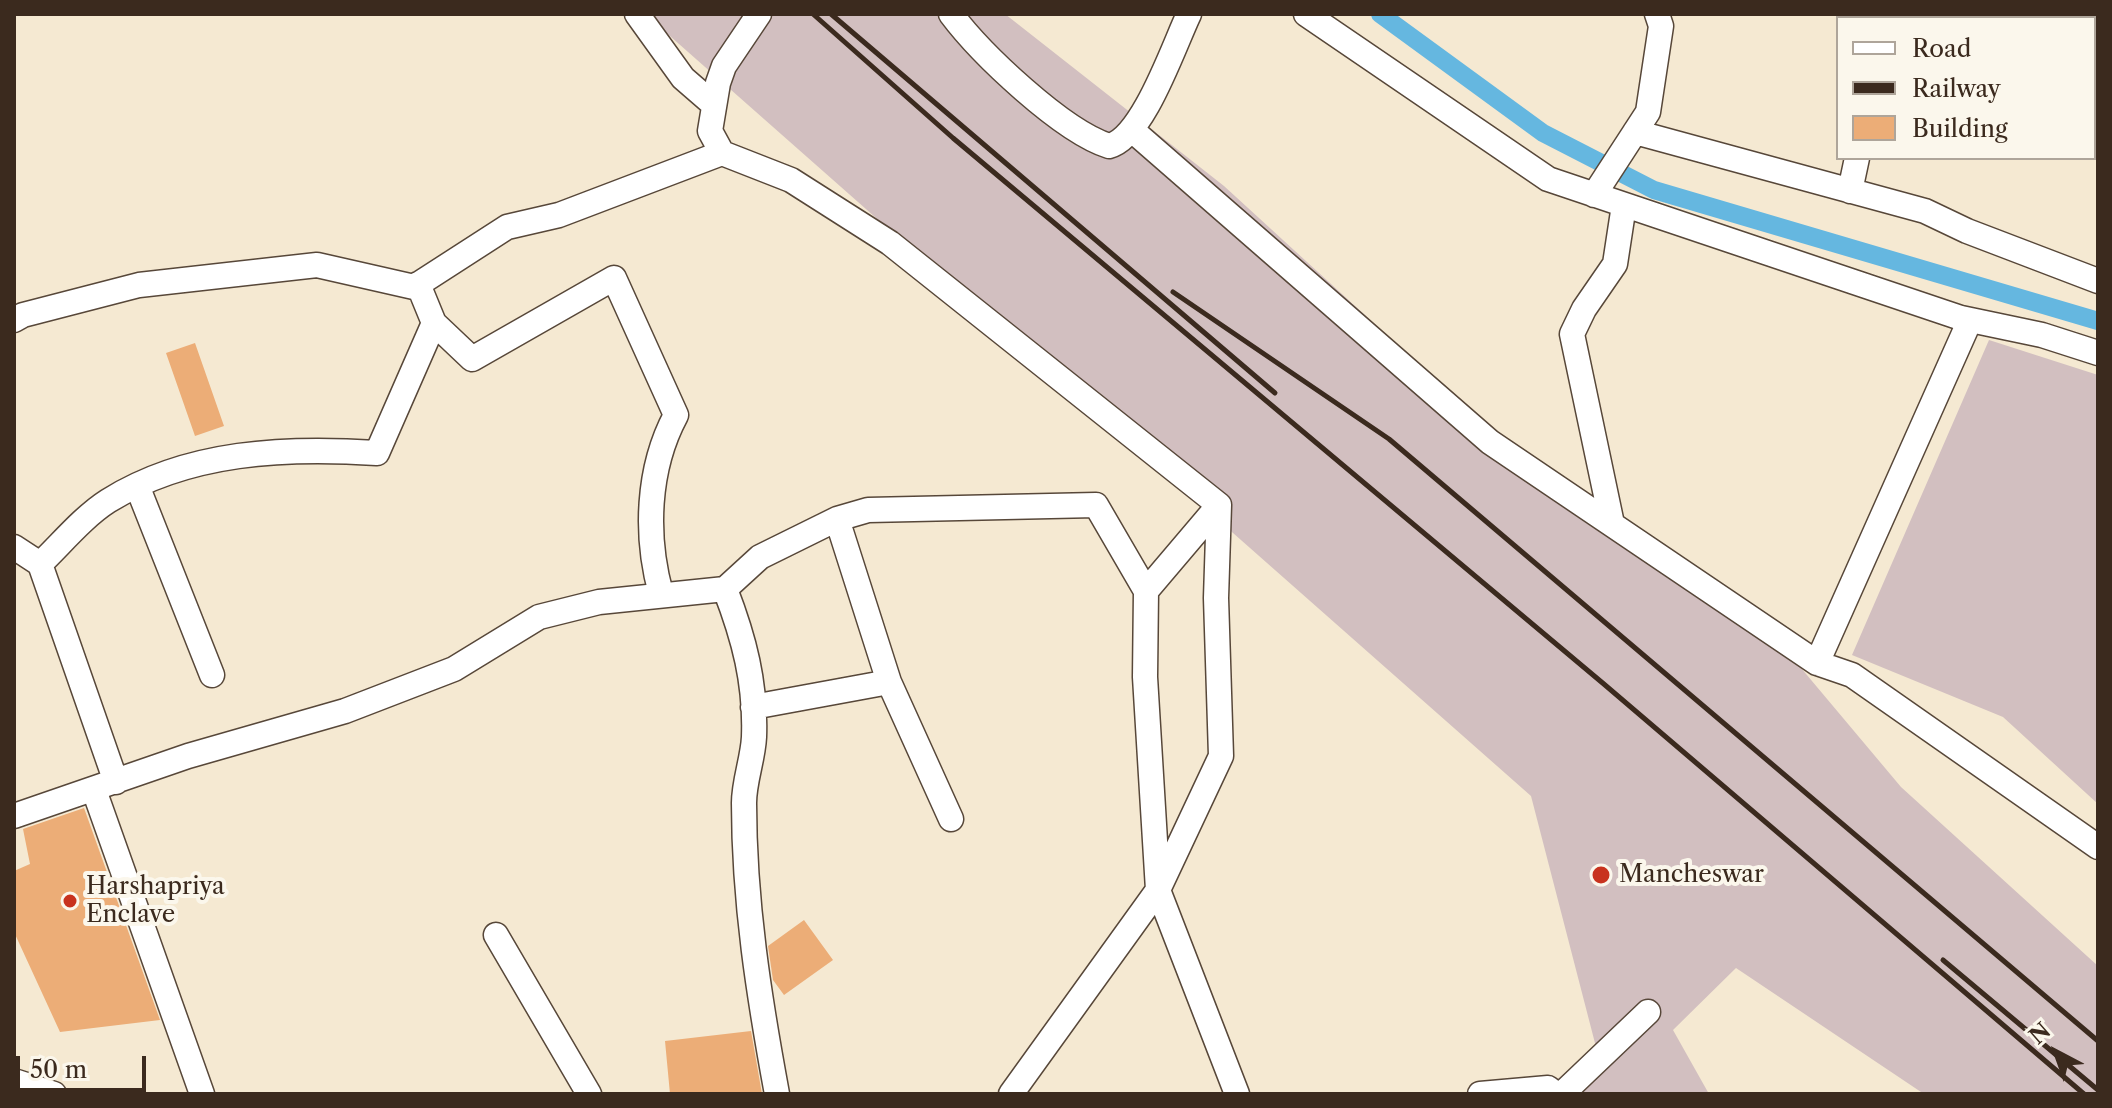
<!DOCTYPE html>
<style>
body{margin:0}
#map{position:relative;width:2112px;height:1108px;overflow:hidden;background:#f5e9d2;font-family:"Libre Caslon Text",serif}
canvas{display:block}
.frame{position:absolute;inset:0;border:16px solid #3b2a1e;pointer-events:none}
.legend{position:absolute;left:1836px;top:16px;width:260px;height:144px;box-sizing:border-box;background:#fbf7ec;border:2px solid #aea59a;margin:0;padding:10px 14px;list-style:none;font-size:24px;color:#3b2a1e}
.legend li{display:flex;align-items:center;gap:16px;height:40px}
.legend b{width:40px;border:2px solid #aea59a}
.north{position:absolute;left:2016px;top:1012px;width:80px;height:80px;-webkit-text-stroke:6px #fbf7ec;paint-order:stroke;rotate:319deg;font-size:22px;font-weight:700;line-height:32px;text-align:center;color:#3b2a1e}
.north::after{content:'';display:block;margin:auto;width:28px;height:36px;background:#3b2a1e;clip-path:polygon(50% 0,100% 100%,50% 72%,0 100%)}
.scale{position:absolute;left:16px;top:1056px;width:130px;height:36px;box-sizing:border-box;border:4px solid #3b2a1e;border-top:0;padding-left:10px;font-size:24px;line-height:28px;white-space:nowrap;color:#3b2a1e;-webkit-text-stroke:6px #fbf7ec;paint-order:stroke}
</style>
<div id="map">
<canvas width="2112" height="1108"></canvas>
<div class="frame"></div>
<ul class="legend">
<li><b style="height:10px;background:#fff"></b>Road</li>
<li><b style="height:10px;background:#3b2a1e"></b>Railway</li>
<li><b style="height:22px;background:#ecad77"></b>Building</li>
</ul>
<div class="north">N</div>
<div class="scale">50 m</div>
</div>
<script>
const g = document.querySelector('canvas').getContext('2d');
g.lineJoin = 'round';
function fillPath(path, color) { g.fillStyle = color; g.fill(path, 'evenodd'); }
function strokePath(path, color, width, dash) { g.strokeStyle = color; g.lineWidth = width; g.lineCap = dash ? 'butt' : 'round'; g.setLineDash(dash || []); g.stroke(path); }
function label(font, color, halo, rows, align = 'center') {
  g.font = font + ' "Libre Caslon Text",serif'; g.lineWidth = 8; g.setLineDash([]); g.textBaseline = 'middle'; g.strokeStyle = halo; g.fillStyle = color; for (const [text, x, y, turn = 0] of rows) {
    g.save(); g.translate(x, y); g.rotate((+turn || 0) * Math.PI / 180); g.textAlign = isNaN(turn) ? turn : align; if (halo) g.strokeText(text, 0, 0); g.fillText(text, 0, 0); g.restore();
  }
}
fillPath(new Path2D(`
 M645 14H1005L1224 186 1473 414 1796 662 1901 787 2098 966V1094H1924L1736 968 1673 1030 1709 1094H1540L1596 1047 1531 796Z
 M1989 340 2098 375V804L2003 717 1852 655Z`), '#d2bfc0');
strokePath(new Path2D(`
 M1380 14 1543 133 1654 190 2098 321`), '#65b7e0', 18);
fillPath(new Path2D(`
 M195 343 224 426 195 436 166 353Z
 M84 808 160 1020 60 1032 14 932V871L30 864 23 829Z
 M804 920 833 960 784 995 773 980 768 946Z
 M751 1031 762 1094H670L665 1041Z`), '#ecad77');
const minor = new Path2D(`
 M637 14 683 78 713 104
 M759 14 724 66 718 83 710 131 722 153 791 180 890 243 1219 505 1216 598 1221 756 1158 890 1237 1094
 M951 14C981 54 1062 131 1109 146 1143 138 1174 45 1189 14
 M1306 14 1548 179 1961 318 2042 335 2098 353
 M1912 14 1913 18
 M2046 14 2047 18
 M1132 130 1490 442 1817 663 1852 675 2098 847
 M1635 132 1925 211 1967 231 2098 281
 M1850 191 1857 158
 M1594 195 1648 112 1661 26 1657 14
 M14 320 23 315 139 285 317 265 414 287 507 227 559 215 722 153
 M434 323 472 359 614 278 676 415C647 469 645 536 661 594
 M138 488 212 675
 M837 519 889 682
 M1612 524 1572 334 1584 309 1615 264 1624 205
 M14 547 40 564C61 544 83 517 108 501 188 451 286 447 377 453L434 323 418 284
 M40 564 116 782
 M725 589C744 638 756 683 754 737 753 759 744 781 744 803 744 902 759 997 777 1094
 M1817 663 1970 320
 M753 707 889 682 951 819
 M94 790 202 1094
 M14 816 188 756 345 711 454 669 539 617 599 602 725 589 760 557 837 519 868 510 1096 505 1146 591 1219 505
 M496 935 589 1094
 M14 1081 54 1094
 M1011 1094 1158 890 1145 677 1146 591
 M1480 1094 1548 1088 1556 1094
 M1562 1094 1648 1012`);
strokePath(minor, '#574739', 27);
strokePath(minor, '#fff', 24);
strokePath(new Path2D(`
 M813 14 953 138 1605 685 2084 1094
 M831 14 1275 393
 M1173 292 1389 439 2098 1041
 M1943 960 2098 1090`), '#3b2a1e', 5);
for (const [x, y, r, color] of [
 [1601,875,10,"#c8321e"],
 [70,901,8,"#c8321e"]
]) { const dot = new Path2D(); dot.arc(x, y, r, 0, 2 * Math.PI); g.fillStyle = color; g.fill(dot); strokePath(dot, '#fbf7ec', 3); }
label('24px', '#3b2a1e', '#fbf7ec', [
 ["Mancheswar",1619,875],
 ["Harshapriya",86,887],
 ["Enclave",86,915]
], 'left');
</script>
